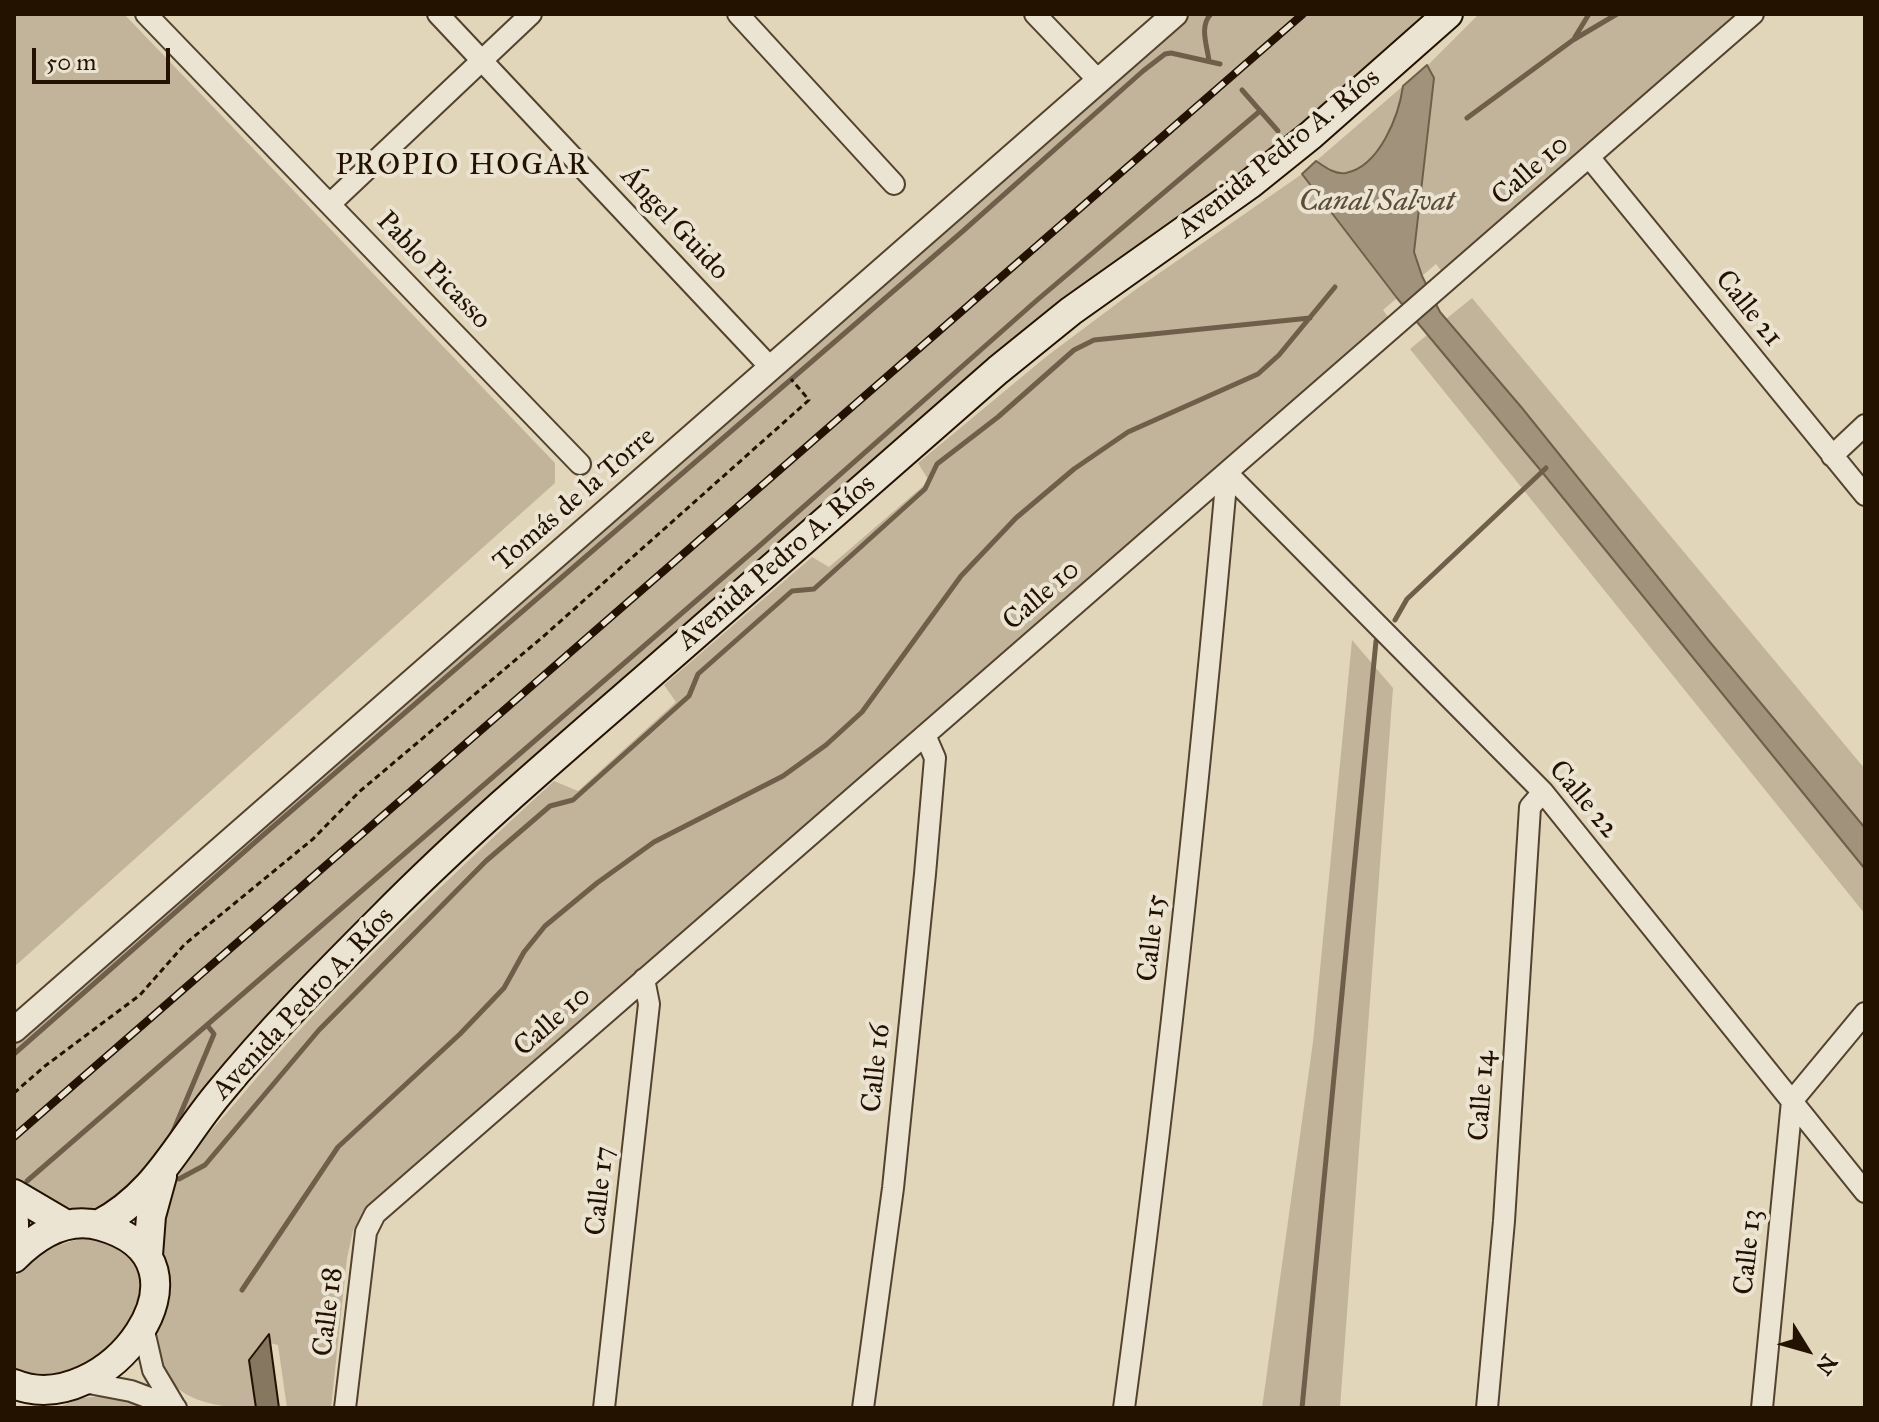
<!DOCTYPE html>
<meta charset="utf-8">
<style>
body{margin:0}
#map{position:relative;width:1879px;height:1422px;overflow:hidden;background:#e1d5ba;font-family:"IM FELL Great Primer",serif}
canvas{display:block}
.frame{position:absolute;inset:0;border:16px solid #241200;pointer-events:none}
.north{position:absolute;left:1767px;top:1310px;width:80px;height:80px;-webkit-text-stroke:6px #ece4d2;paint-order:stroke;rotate:127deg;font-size:22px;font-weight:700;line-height:32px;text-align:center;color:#241200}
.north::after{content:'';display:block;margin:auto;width:28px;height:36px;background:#241200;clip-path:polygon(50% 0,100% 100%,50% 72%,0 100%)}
.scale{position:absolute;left:32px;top:48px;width:138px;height:36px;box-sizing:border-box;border:4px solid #241200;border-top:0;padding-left:10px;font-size:24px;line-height:28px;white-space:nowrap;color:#241200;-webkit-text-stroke:6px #ece4d2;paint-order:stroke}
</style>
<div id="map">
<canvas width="1879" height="1422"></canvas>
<div class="frame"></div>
<div class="north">N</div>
<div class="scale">50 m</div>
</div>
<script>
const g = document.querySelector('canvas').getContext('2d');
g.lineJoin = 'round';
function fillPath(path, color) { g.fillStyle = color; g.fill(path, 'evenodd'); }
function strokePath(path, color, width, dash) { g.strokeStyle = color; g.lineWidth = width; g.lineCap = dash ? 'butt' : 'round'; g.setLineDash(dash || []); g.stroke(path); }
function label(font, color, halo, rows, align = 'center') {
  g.font = font + ' "IM FELL Great Primer",serif'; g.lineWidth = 8; g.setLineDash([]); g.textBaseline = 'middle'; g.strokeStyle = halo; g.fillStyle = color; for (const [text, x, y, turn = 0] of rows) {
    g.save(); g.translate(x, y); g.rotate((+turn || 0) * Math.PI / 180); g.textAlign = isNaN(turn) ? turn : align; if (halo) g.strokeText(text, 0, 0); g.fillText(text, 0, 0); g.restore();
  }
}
fillPath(new Path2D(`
 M14 14H124L555 463V483L14 967Z
 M1175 14H1448L1133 266 385 915 163 1171 14 1258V1030Z
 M1479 14H1745L1443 273 1436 264 1422 276 1414 252 1434 78 1428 65Z
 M1403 86C1399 115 1380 166 1346 173 1335 175 1325 167 1316 161Z
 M1302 174 1397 298 1383 310 1389 318 363 1214 353 1231 347 1258 331 1408H287L278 1345 270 1343 268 1335 249 1360 256 1408C212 1408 159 1399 157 1343 156 1331 162 1320 165 1308 172 1281 157 1258 159 1231 160 1216 166 1197 171 1184 178 1167 217 1124 231 1108 330 990 441 885 554 781L578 791 676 702 664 685 812 557 829 567 929 481 918 463 1047 356 1135 290Z
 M1472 298 1865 769V828L1709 641 1522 408 1446 319Z
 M1427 335 1542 472 1865 869V914L1410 349Z
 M1352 640 1393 688 1340 1408H1262L1313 1042Z
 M86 1238H102L118 1244 138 1267 142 1288 138 1312 114 1351 59 1380 14 1371V1279C32 1255 57 1243 86 1238Z
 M104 1396 124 1397 147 1408H57L81 1398Z`), '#c1b49a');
const water = new Path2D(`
 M1427 65 1434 78 1414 252 1422 276 1440 312 1522 408 1709 641 1865 828V869L1542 472 1397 298 1302 174 1316 161C1325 167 1335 175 1346 173 1380 166 1399 115 1403 86Z`);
fillPath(water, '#a1937b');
strokePath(water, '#6f5f4a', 2);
strokePath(new Path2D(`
 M1575 37 1589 14
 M1209 61C1207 45 1199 26 1211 14
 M1242 90 1278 131
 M1467 118 1573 40 1617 14
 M1395 620 1407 599 1546 468
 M14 1054 261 837 963 231 1143 71 1165 54 1171 53 1220 64
 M172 1134 214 1034 207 1025
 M179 1179 205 1165 319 1030 486 861 550 806 573 800 689 696 698 674 792 591 814 589 925 489 937 464 998 417 1074 350 1094 340 1310 318
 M27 1181 757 548 1036 301 1260 111
 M242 1290 338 1147 460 1034 504 988 524 952 545 926 597 883 654 842 783 776 826 745 862 712 961 576 1016 518 1074 469 1128 432 1258 374 1279 355 1335 287
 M1302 1408 1376 641`), '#6f5f4a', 5);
const building = new Path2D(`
 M269 1334 279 1408H256L249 1360Z`);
fillPath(building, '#867761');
strokePath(building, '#241200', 2);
const minor = new Path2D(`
 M146 14 580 464
 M438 14 771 368
 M738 14 894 184
 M1035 14 1098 80
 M1589 157 1865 495
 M330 204 531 14
 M1832 456 1865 425
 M1227 473 1543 792 1865 1192
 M144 1331 153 1370 175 1407
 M89 1383 131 1391 176 1408
 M345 1408 366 1232 375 1214 1753 14
 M604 1408 649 1004 644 979
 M863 1408 893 1188 925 874 935 758 925 735
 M1124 1408C1166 1097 1199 785 1227 473
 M1487 1408 1504 1221 1530 807 1543 792
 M1762 1408 1792 1101 1865 1013`);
const tertiary = new Path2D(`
 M14 1030 1175 14`);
const secondary = new Path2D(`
 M14 1194 65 1224
 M14 1222V1241
 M98 1225C157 1194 178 1142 219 1093 269 1032 325 975 381 919 465 834 555 757 645 679 763 576 880 473 998 370L1071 311 1250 184 1311 135 1448 14
 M148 1255 151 1216 162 1176
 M14 1258C37 1235 67 1216 101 1226 227 1261 106 1422 14 1384`);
strokePath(minor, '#53432e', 24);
strokePath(tertiary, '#53432e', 28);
strokePath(secondary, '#241200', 32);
strokePath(new Path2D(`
 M14 1093 45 1066 140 995 185 944 313 839 359 792 545 635 809 400 791 379`), '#241200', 3, [6, 4]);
strokePath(minor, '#ece4d2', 20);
strokePath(tertiary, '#ece4d2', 24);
strokePath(secondary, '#ece4d2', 28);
const rail = new Path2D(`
 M14 1137 1303 14`);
strokePath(rail, '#241200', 8);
strokePath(rail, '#ece4d2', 5, [15]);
label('28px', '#241200', '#ece4d2', [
 ["Avenida Pedro A. Ríos",1279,154,-39],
 ["Calle 10",1531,171,-41],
 ["Ángel Guido",674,224,47],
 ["Pablo Picasso",433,271,46],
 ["Calle 21",1748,309,51],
 ["Tomás de la Torre",575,500,-41],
 ["Avenida Pedro A. Ríos",777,563,-41],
 ["Calle 10",1042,596,-41],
 ["Calle 22",1583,800,50],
 ["Calle 15",1153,938,-84],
 ["Avenida Pedro A. Ríos",304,1004,-47],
 ["Calle 10",553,1022,-41],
 ["Calle 16",877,1068,-84],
 ["Calle 14",1483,1096,-86],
 ["Calle 17",601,1191,-84],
 ["Calle 13",1749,1252,-84],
 ["Calle 18",329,1312,-83]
]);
g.letterSpacing = '2px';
label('30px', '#241200', '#ece4d2', [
 ["PROPIO HOGAR",463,167]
]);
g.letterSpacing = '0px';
label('italic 30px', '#5c4c37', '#ece4d2', [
 ["Canal Salvat",1377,203]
]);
</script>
